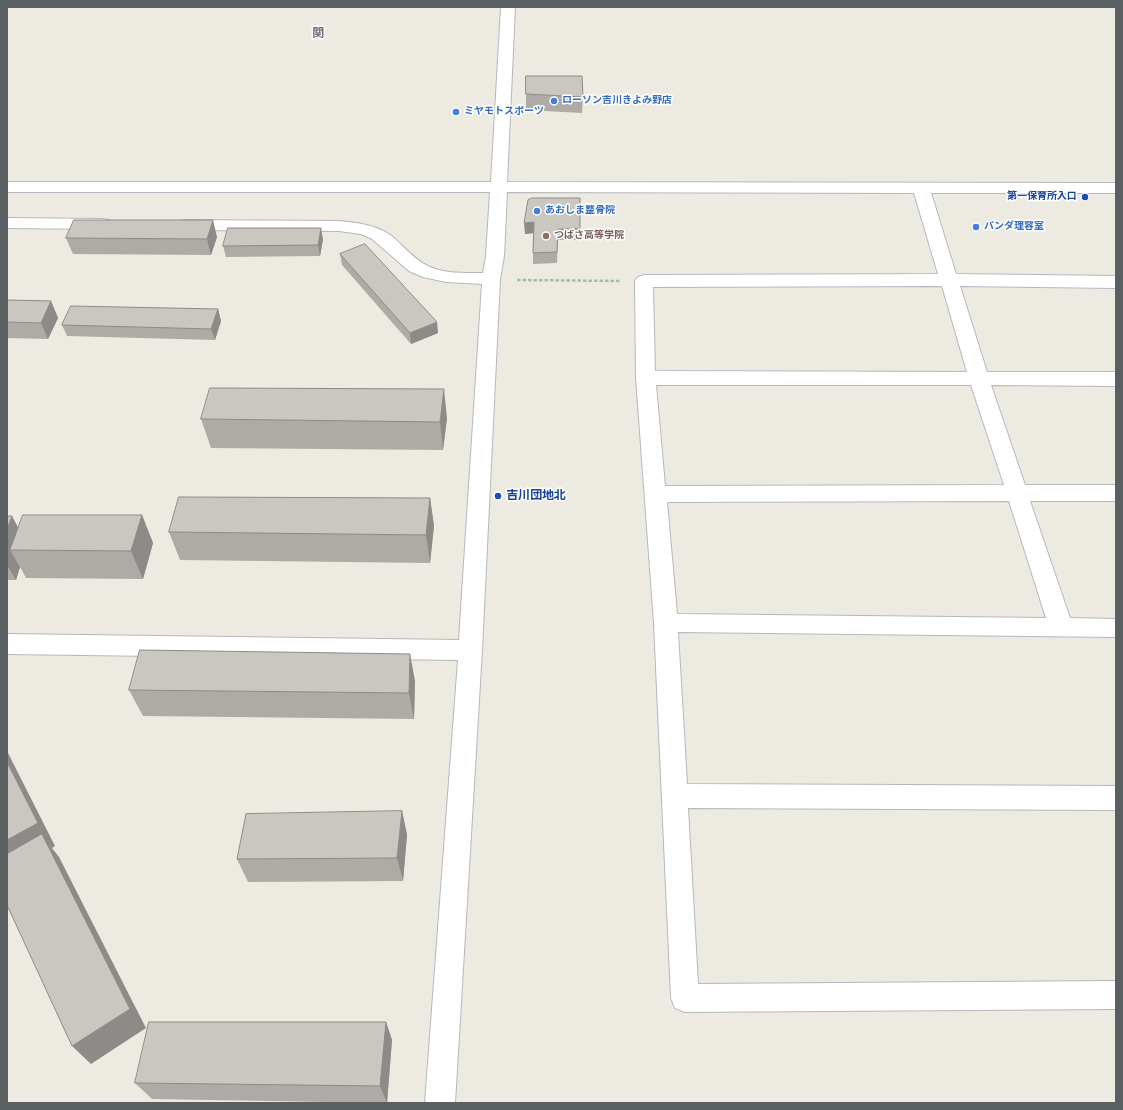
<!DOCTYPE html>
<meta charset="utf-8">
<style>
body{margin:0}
#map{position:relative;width:1123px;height:1110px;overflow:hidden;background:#edeae2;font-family:"Source Sans 3",sans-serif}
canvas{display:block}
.frame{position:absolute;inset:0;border:8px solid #5a5f62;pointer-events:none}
</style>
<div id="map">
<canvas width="1123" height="1110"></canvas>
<div class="frame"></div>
</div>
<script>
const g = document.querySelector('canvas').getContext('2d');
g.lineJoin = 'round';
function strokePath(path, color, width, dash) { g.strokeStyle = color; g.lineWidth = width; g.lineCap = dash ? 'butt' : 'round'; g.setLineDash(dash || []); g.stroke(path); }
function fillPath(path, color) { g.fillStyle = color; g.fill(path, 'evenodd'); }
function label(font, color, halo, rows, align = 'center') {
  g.font = font + ' "Source Sans 3","Noto Sans JP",sans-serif'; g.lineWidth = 3; g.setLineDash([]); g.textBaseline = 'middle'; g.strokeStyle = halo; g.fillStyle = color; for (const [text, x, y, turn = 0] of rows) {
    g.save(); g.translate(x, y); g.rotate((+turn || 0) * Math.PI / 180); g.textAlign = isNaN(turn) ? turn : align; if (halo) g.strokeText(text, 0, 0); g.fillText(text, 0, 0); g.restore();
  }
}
const minor = new Path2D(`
 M501 7H515L507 182 1116 183V193H931L956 274 1116 276V288L960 286 987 372H1116V386L991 385 1025 485H1116V501H1030L1070 618 1116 619V637L678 632 687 784 1116 786V810L688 808 698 984 1116 981V1009L685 1012 675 1008 671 998 654 623 636 378 635 281 638 277 644 275 938 274 914 193 507 192 504 256 500 279 482 650 455 1103H425L458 660 7 654V634L459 640 482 284 446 282 423 277 409 271 372 239 361 234 339 231 185 230 179 229 176 225 179 221 185 220 339 221C358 223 379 225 394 238 405 248 415 260 428 266 444 274 465 273 483 273L486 256 490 192H7V182H491ZM942 286 967 372 655 371 653 287ZM656 385H971L1004 485 665 486ZM1009 501 1046 618 677 614 667 502Z
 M7 218 103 219 109 220 112 224 109 228 103 229 7 228Z`);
strokePath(minor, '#b5b8bc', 2);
strokePath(new Path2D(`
 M517 280 620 281`), '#99c4a2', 2.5, [3.5, 2]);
fillPath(minor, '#fff');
fillPath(new Path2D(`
 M526 94 583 97 582 113 526 110Z
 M580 198V240H558L557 263 533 264V253L534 233 525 234Z
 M217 237 211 255 73 254 66 238Z
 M323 239 320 256 226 257 223 246Z
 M340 254 438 333 411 344 342 265Z
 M7 300 51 301 58 318 48 339 7 338Z
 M218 309 221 321 215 340 67 336 62 325Z
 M447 418 443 450 211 448 201 419Z
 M430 498 434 526 430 563 180 560 169 532Z
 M142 515 153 543 143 579 26 578 20 567 16 580H7V516L18 528Z
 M415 681 414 719 143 716 129 690Z
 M402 811 407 835 403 881 248 882 237 859Z
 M386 1022 392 1040 387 1103 152 1099 135 1083Z`), '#aeaba6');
fillPath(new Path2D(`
 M213 220 217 237 211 255 207 239Z
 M534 222V233L525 234 524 223Z
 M321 228 323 239 320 256 318 245Z
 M51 301 58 318 48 339 41 323Z
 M218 309 221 321 215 340 211 329Z
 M437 322 438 333 411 344 410 333Z
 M444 389 447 418 443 450 440 422Z
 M430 498 434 526 430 563 426 535Z
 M142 515 153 543 143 579 131 551Z
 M12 516 27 544 10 550 20 567 16 580 7 565V530Z
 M410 654 415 681 414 719 409 693Z
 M7 751 55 846 52 848 59 857 146 1028 91 1064 72 1046 7 874Z
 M402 811 407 835 403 881 397 858Z
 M386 1022 392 1040 387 1103 380 1086Z`), '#8d8b87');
const building = new Path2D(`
 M526 76H582L583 97 526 94Z
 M532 198H580V229H558L557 252 533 253 534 222 524 223 528 200Z
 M74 220H213L207 239 66 238Z
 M228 228H321L318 245 223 246Z
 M365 244 437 322 410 333 340 254Z
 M7 300 51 301 41 323 7 322Z
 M71 306 218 309 211 329 62 325Z
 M210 388 444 389 440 422 201 419Z
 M179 497 430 498 426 535 169 532Z
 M23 515H142L131 551 10 550Z
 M7 516H12L7 530Z
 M140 650 410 654 409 693 129 690Z
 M7 762 38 823 7 840Z
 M402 811 397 858 237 859 246 814Z
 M42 834 130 1009 72 1046 7 905V854Z
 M149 1022H386L380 1086 135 1083Z`);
fillPath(building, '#cac7c1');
strokePath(building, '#8d8b87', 1);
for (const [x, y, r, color] of [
 [554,101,4,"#3f7fe0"],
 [456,112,4,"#3f7fe0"],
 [1085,197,4,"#1a4fb4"],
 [537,211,4,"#3f7fe0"],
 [976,227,4,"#3f7fe0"],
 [546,236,4,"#8d6e63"],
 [498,496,4,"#1a4fb4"]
]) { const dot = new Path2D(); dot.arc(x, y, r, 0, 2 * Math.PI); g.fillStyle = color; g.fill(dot); strokePath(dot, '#fff', 1.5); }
label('bold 10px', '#366cbe', '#fff', [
 ["ローソン吉川きよみ野店",562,101],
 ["ミヤモトスポーツ",464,112],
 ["あおしま整骨院",545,211],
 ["パンダ理容室",984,227]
], 'left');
label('bold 10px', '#164399', '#fff', [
 ["第一保育所入口",1077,197]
], 'right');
label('bold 10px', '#785e54', '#fff', [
 ["つばさ高等学院",554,236]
], 'left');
label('bold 12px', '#6b7174', '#fff', [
 ["関",318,34]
]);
label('bold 12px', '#164399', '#fff', [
 ["吉川団地北",506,496]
], 'left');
</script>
